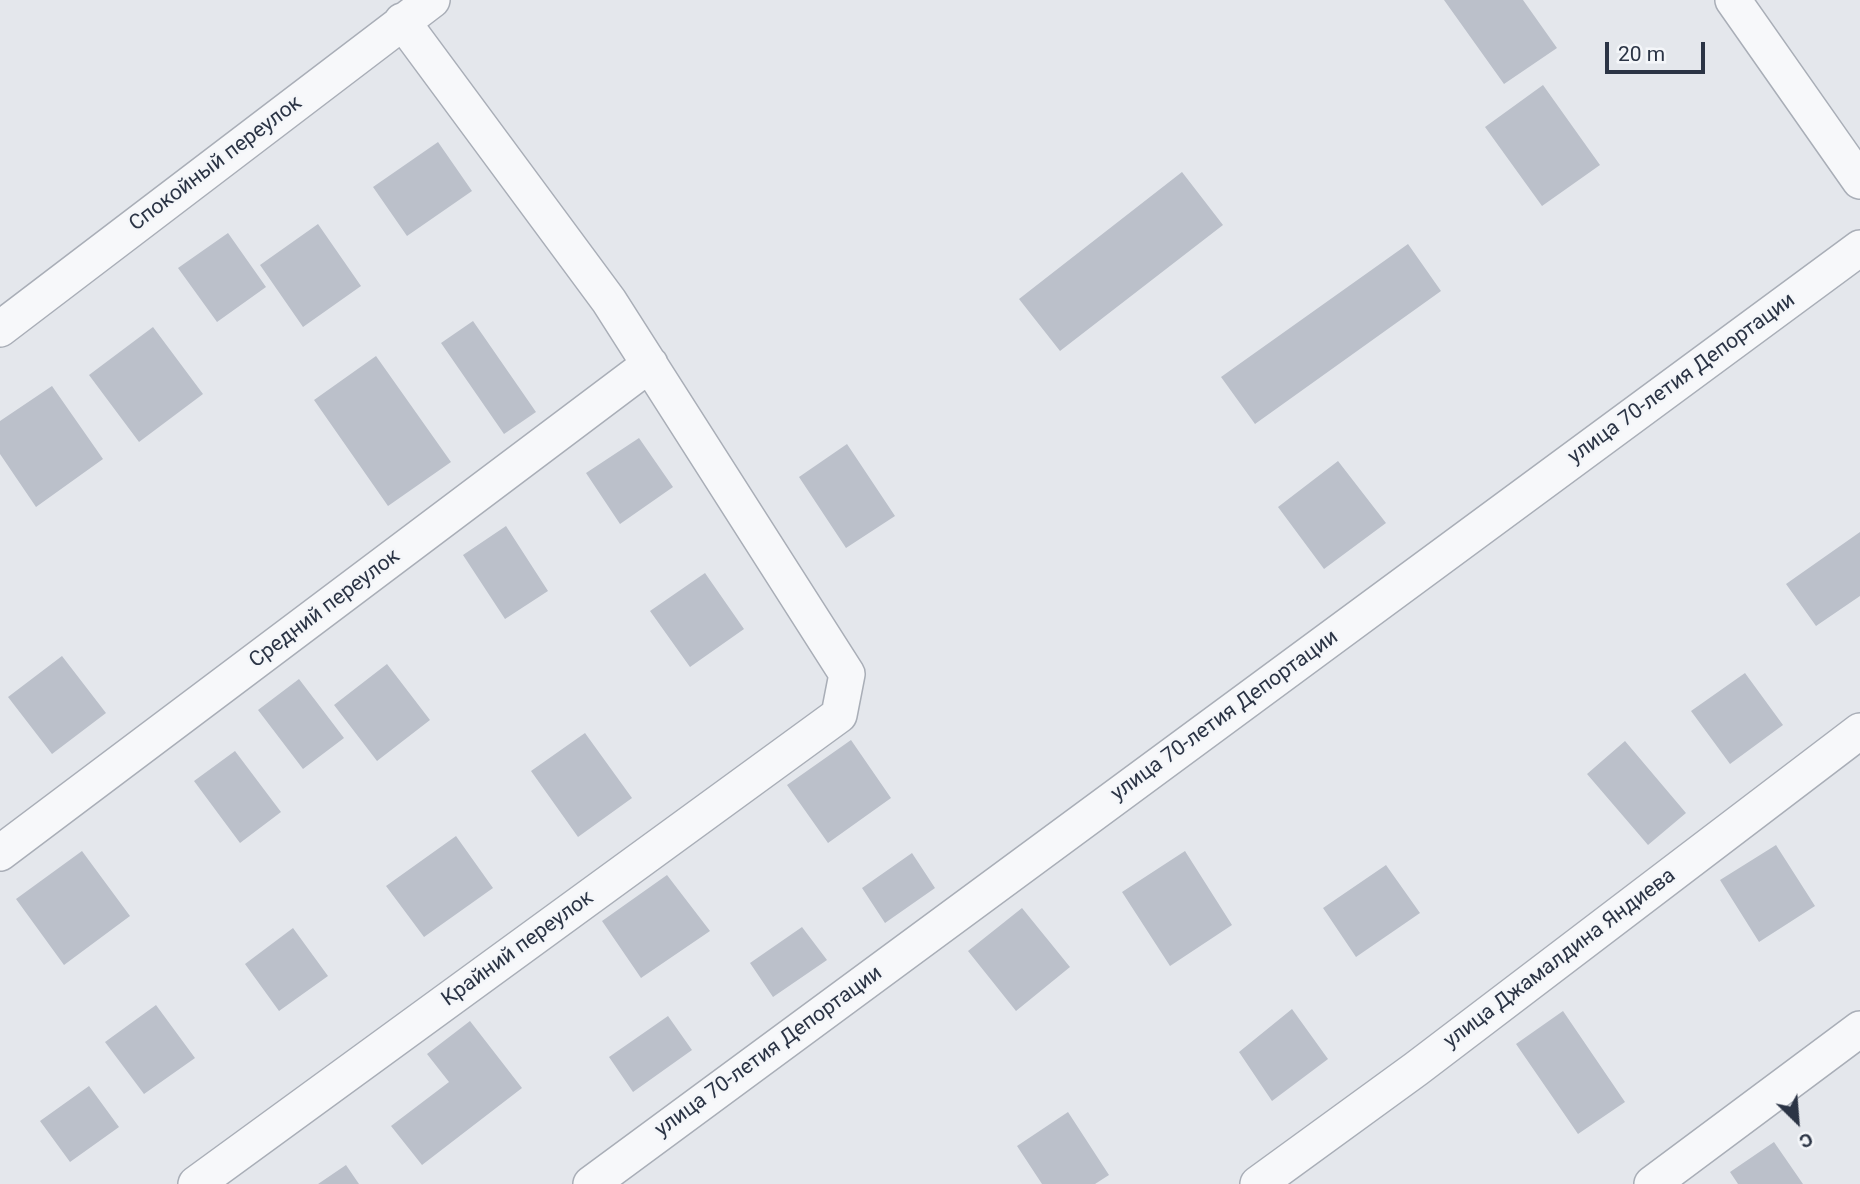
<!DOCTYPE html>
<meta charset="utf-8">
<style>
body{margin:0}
#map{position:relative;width:1860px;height:1184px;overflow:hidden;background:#e4e7ec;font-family:Roboto,sans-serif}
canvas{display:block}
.north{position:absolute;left:1762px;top:1086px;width:70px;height:70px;-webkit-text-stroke:5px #f4f6f9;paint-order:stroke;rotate:155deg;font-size:19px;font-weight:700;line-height:28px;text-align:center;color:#2b3445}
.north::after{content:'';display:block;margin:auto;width:24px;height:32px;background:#2b3445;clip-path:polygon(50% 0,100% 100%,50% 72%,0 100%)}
.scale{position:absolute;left:1605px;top:42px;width:100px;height:32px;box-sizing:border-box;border:4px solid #2b3445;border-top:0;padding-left:9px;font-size:21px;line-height:24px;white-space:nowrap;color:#2b3445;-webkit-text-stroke:5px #f4f6f9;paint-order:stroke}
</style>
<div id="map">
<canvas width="1860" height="1184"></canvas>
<div class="north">С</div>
<div class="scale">20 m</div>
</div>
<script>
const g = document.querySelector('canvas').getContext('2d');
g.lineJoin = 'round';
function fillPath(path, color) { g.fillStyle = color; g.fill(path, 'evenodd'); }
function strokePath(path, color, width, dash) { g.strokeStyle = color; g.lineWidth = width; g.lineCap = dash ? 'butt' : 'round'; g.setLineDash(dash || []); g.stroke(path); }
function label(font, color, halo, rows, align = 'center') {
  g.font = font + ' Roboto,sans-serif'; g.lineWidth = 5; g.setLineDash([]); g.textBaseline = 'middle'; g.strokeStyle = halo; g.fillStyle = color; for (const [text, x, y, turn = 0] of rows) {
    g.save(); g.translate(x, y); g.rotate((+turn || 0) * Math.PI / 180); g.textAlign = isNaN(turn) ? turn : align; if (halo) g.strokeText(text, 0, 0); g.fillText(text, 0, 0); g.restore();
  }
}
fillPath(new Path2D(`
 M1444 0H1523L1557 48 1504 84Z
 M1543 85 1600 165 1542 206 1485 127Z
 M438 142 472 191 407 236 373 187Z
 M1182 172 1223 225 1060 351 1019 299Z
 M318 224 361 286 303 327 260 265Z
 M228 233 266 287 217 322 178 268Z
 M1408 244 1441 291 1255 424 1221 377Z
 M473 321 536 412 504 434 441 343Z
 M153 327 203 394 139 442 89 375Z
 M376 356 451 462 388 506 314 400Z
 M52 386 103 459 36 507 0 454V421Z
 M639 438 673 487 620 524 586 473Z
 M847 444 895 516 846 548 799 477Z
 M1338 461 1386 523 1324 569 1278 507Z
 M506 526 548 591 505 619 463 555Z
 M1860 532V596L1816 626 1786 584Z
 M705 573 744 629 690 667 650 611Z
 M62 656 106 713 52 754 8 697Z
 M387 664 430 720 377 761 334 705Z
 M1745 673 1783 725 1730 764 1691 711Z
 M299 679 344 738 303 769 258 710Z
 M585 733 632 798 578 837 531 771Z
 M851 740 891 798 828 843 787 785Z
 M1625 741 1686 813 1648 845 1587 774Z
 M235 751 281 812 240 843 194 781Z
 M456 836 493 888 424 937 386 886Z
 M1776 845 1815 906 1759 942 1720 880Z
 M82 851 130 916 64 965 16 899Z
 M1185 851 1232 925 1170 966 1122 892Z
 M912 853 935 888 885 923 862 888Z
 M1386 865 1420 913 1356 957 1323 908Z
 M667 875 710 931 641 978 602 921Z
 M1022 908 1070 967 1016 1011 968 951Z
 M802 927 827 960 773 997 750 963Z
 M293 928 328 976 279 1011 245 964Z
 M156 1005 195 1058 144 1094 105 1042Z
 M1292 1009 1328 1059 1272 1101 1239 1052Z
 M1563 1011 1625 1102 1578 1134 1516 1044Z
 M668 1016 692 1050 633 1092 609 1057Z
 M470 1021 522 1088 422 1165 391 1126 449 1082 427 1054Z
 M89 1086 119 1127 70 1162 40 1121Z
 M1068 1112 1109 1175 1095 1184H1042L1017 1146Z
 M1774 1142 1803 1184H1738L1730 1172Z
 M346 1165 359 1184H318Z`), '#bbc0ca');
const minor = new Path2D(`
 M1733 0 1860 181
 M0 329 432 0
 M0 853 650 364
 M196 1184 839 715 847 674 609 301 402 21
 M591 1184 1860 248
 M1258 1184 1416 1069 1860 731
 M1652 1184 1860 1029`);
strokePath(minor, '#a9aeb7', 38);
strokePath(minor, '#f7f8fa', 35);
label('21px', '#2b3445', '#f4f6f9', [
 ["Спокойный переулок",216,164,-37],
 ["улица 70-летия Депортации",1682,379,-36],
 ["Средний переулок",325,609,-37],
 ["улица 70-летия Депортации",1225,716,-36],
 ["Крайний переулок",518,949,-36],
 ["улица Джамалдина Яндиева",1560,959,-37],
 ["улица 70-летия Депортации",769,1052,-36]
]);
</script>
